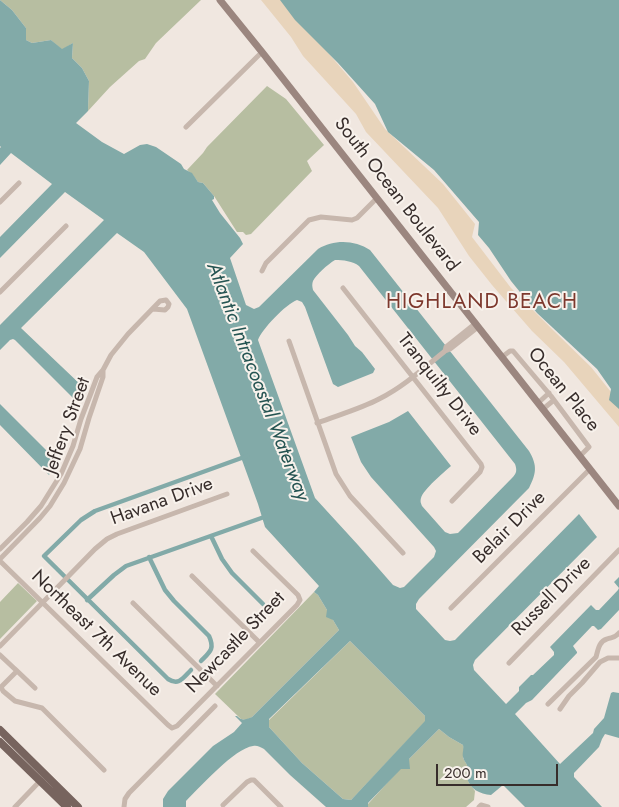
<!DOCTYPE html>
<style>
body{margin:0}
#map{position:relative;width:619px;height:807px;overflow:hidden;background:#f0e7e0;font-family:Jost,sans-serif}
canvas{display:block}
.scale{position:absolute;left:436px;top:764px;width:122px;height:22px;box-sizing:border-box;border:2px solid #372d2b;border-top:0;padding-left:6px;font-size:15px;line-height:18px;white-space:nowrap;color:#372d2b;-webkit-text-stroke:4px #f8f2ec;paint-order:stroke}
</style>
<div id="map">
<canvas width="619" height="807"></canvas>
<div class="scale">200 m</div>
</div>
<script>
const g = document.querySelector('canvas').getContext('2d');
g.lineJoin = 'round';
function fillPath(path, color) { g.fillStyle = color; g.fill(path, 'evenodd'); }
function strokePath(path, color, width, dash) { g.strokeStyle = color; g.lineWidth = width; g.lineCap = dash ? 'butt' : 'round'; g.setLineDash(dash || []); g.stroke(path); }
function label(font, color, halo, rows, align = 'center') {
  g.font = font + ' Jost,sans-serif'; g.lineWidth = 4; g.setLineDash([]); g.textBaseline = 'middle'; g.strokeStyle = halo; g.fillStyle = color; for (const [text, x, y, turn = 0] of rows) {
    g.save(); g.translate(x, y); g.rotate((+turn || 0) * Math.PI / 180); g.textAlign = isNaN(turn) ? turn : align; if (halo) g.strokeText(text, 0, 0); g.fillText(text, 0, 0); g.restore();
  }
}
fillPath(new Path2D(`
 M0 0H201L156 43 145 59 139 61 110 87 88 111 89 81 82 68 72 58 73 43 62 50 51 40 32 43 26 40V28L12 10Z
 M267 86 286 99 324 145 307 161 312 171 251 234 246 235 243 232H237L214 196 203 183 198 182 192 174 187 170 203 153 207 147Z
 M18 583 37 601 0 639V602Z
 M314 592 318 595 339 630 252 717 246 720 241 719 215 694Z
 M350 641 425 716 426 721 351 800 343 799 302 763 269 727V720Z
 M439 729 449 737 463 745 464 749 463 758 467 765V777L469 783 475 791 474 800 466 807H368V804L409 759Z`), '#b7bea1');
fillPath(new Path2D(`
 M261 0H286L302 22 353 82 385 129 443 184 475 224 472 237 511 288 554 331 591 367 619 402V427L564 362 532 331 492 285 469 256 438 208 366 132 356 114 303 56 291 37Z`), '#e8d4bb');
fillPath(new Path2D(`
 M0 0 12 10 26 28V40L32 43 51 40 62 49 73 43 72 58 82 68 89 81 88 111 76 123 102 142 124 154 140 145 147 144 156 147 181 164 184 169 192 173 198 182 203 183 214 196V199L212 200 220 213 240 238 243 244 230 258 246 305 254 309 259 307 318 249C334 239 355 240 370 250L529 451C538 466 536 474 529 488L419 599 416 604V609L445 640 450 641 455 640 579 514 597 537 475 660 473 665 474 670 506 704 519 691V687L531 675H533L554 655V652L550 647 591 605 596 610H599L618 590 619 588 614 582 619 577V610L601 629 598 630 594 626H592L573 646 577 652V653L532 700 526 703 515 714 560 764 593 733 594 729 604 718 611 693 613 692 619 693V738L605 734 602 739 599 747 574 773V777L602 807H525L503 785 491 795C480 794 469 789 467 777 466 773 468 769 467 765 465 761 464 761 463 757 462 753 464 750 463 745L449 737 439 729 409 759 410 769H401L368 803V807H326L290 775 264 749C260 747 257 745 253 746 235 748 199 788 186 801V807H163V799L168 791 213 746 234 732 242 723 235 716H237C242 721 245 720 252 717L339 630 333 620 326 617 327 610 318 595 314 592 319 586 265 527 258 504 187 309 144 252 117 233 21 328 82 386 77 402 15 340 13 339 10 340 0 350V325L104 220 65 192 0 258V237L52 184 11 153 0 165V148L1 147 0 146ZM335 260C343 260 353 261 359 266L515 464C517 470 517 473 512 478L458 533 450 534 445 532 422 506C421 503 420 502 421 498 423 490 444 472 451 466L408 411 389 422 351 437 361 462 371 477 434 547 436 551 434 557 404 587 400 588 393 585 358 545 315 498 258 340C262 329 286 304 297 300L302 302 305 307 333 384 338 387 373 373 375 369 362 352 355 346 348 335 313 290C312 286 312 284 313 281 316 275 328 264 335 260ZM350 641 425 716V721L351 800 343 799 302 763 269 727V719Z
 M280 0H619V409L609 400 611 389 597 369 537 313 511 281 489 248 478 235 479 222 434 170 388 132 375 104 338 63 295 20Z
 M0 404 57 461 49 475 0 425Z`), '#82aaa8');
strokePath(new Path2D(`
 M211 536 222 559 232 573 263 604
 M149 557 165 590 174 601 209 636C215 649 210 652 201 661
 M87 600 114 575 126 566 267 516
 M191 670C183 678 179 686 168 679L44 556 81 520 95 511 247 456`), '#82aaa8', 4.5);
strokePath(new Path2D(`
 M186 127 262 52
 M0 202 19 183
 M262 271 266 263 309 220 321 217 352 220 357 218 377 198
 M343 288 481 464 482 467 480 472 452 501
 M0 292 66 226
 M289 341 336 474 350 496 403 553
 M445 351 446 347 476 323
 M502 357 510 351H513L551 396 589 447 580 456
 M538 403 549 393
 M543 409 554 400
 M317 423C338 415 360 409 379 399 403 387 424 368 445 351L450 349 478 327
 M0 549 27 522 41 506 61 474 73 446 81 419 91 393 97 377 103 370 111 355 128 334 160 301 166 300 169 304 168 307 165 310 153 309
 M0 559 40 518 50 506 64 483 80 449 89 418 103 377V371
 M0 561 168 725 172 728 177 726 297 605 300 600 298 595 253 551
 M192 576 259 642
 M133 603 217 686
 M451 608 590 469
 M0 646 95 549 107 539 117 534 227 494
 M0 655 17 671 1 687 3 691 15 701 42 708 104 770
 M509 663 619 550
 M15 669 35 688
 M548 704 596 657C598 650 599 641 607 639 613 637 615 638 619 633
 M560 709 569 696 582 683 600 662 608 658H619
 M223 805 247 782 251 780H254L281 807
 M15 807 40 781
 M124 807 125 799 129 793 215 706
 M479 807 481 805 488 807`), '#c7b7ad', 5);
strokePath(new Path2D(`
 M220 0 262 52 619 506`), '#9b867f', 7);
strokePath(new Path2D(`
 M0 730 78 807
 M0 742 67 807`), '#77645e', 8);
label('19px', '#372d2b', '#f8f2ec', [
 ["South Ocean Boulevard",396,195,52],
 ["Tranquilty Drive",439,385,52],
 ["Ocean Place",563,390,51],
 ["Jeffery Street",68,426,-70],
 ["Havana Drive",162,502,-20],
 ["Belair Drive",510,528,-45],
 ["Russell Drive",552,597,-45],
 ["Northeast 7th Avenue",96,634,44],
 ["Newcastle Street",236,643,-46]
]);
label('italic 20px', '#255452', '#f8f2ec', [
 ["Atlantic Intracoastal Waterway",257,382,69]
]);
g.letterSpacing = '1px';
label('21px', '#7d382d', '#f8f2ec', [
 ["HIGHLAND BEACH",482,303]
]);
g.letterSpacing = '0px';
</script>
